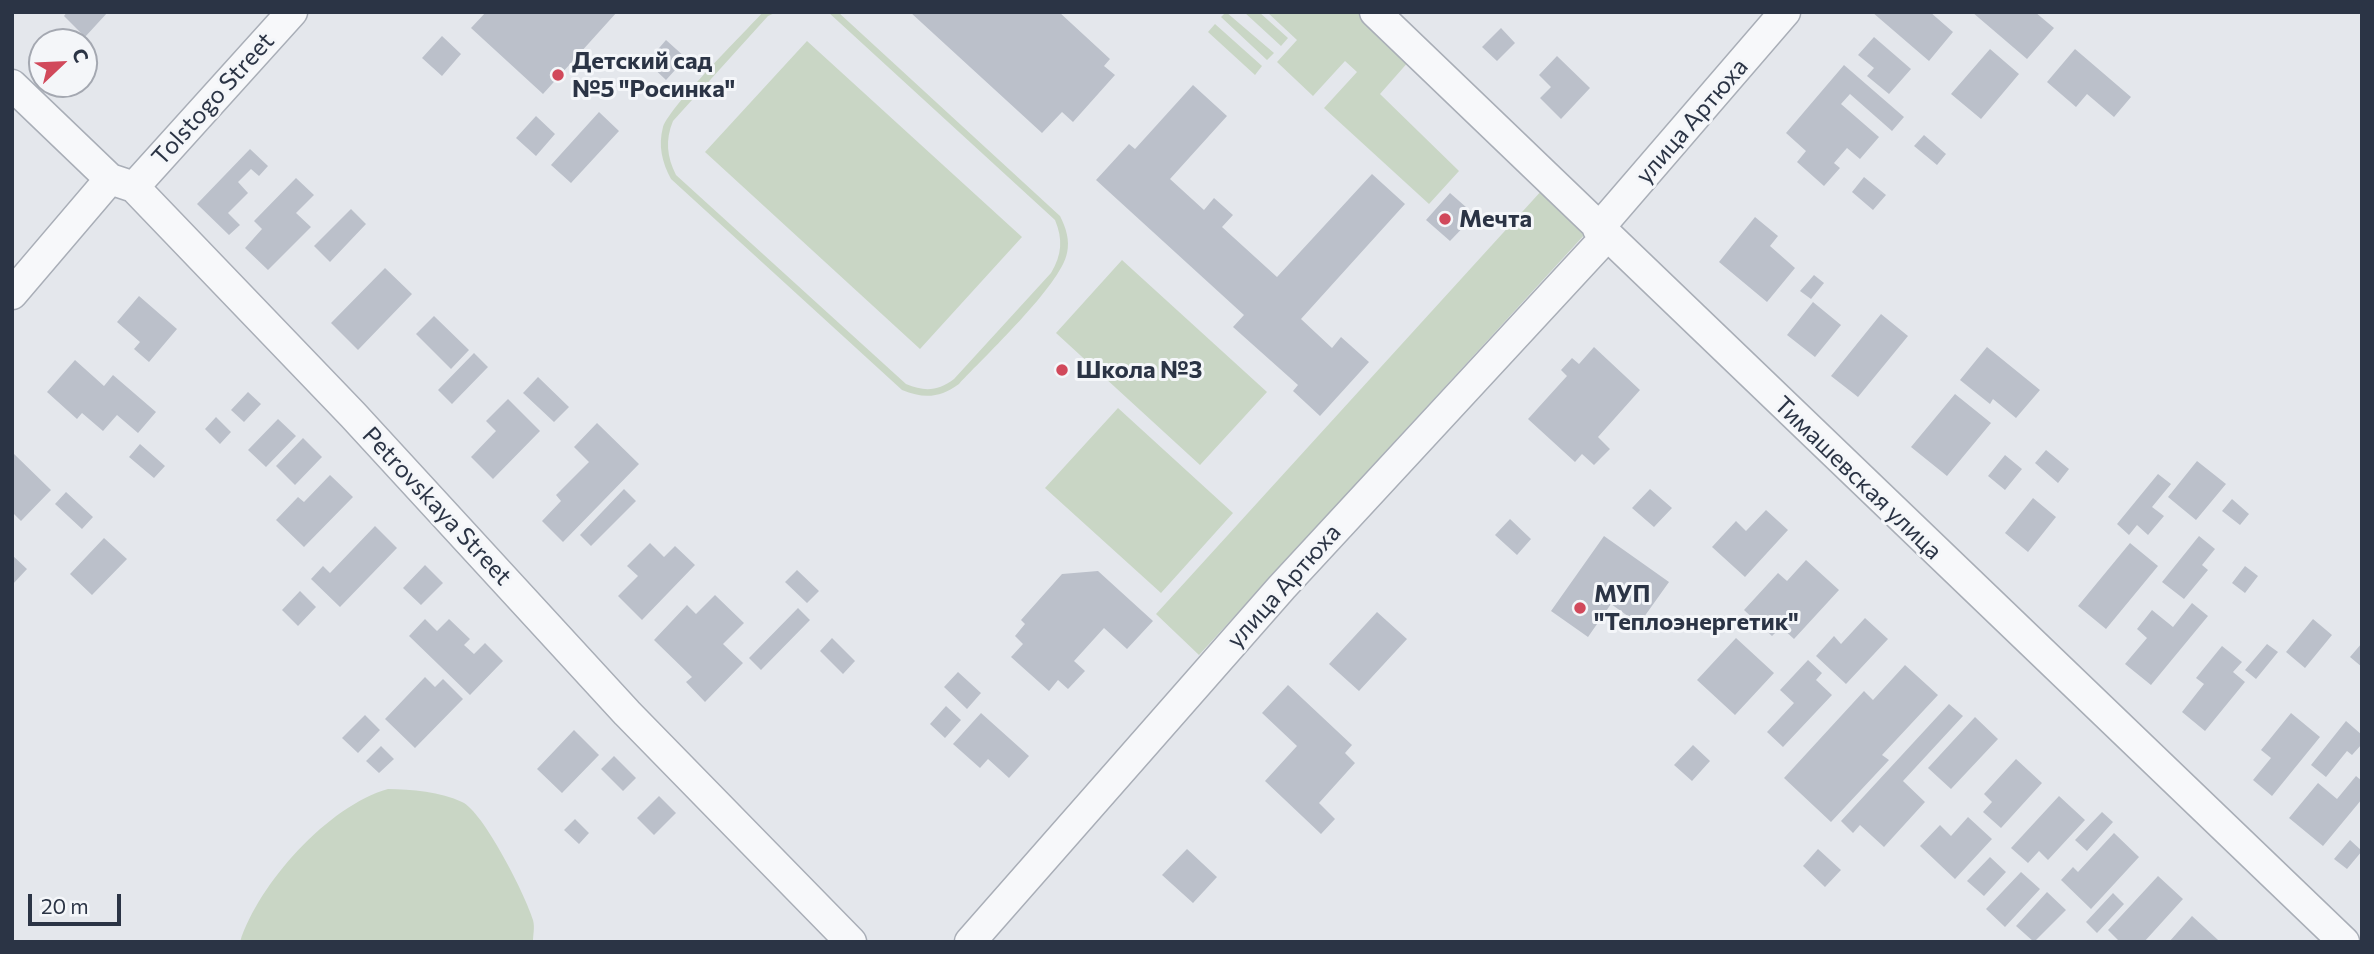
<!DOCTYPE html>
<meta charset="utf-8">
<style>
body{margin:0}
#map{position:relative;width:2374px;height:954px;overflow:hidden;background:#e4e7ec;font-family:Commissioner,sans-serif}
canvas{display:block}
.frame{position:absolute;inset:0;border:14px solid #2b3445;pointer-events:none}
.north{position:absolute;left:28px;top:28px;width:70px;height:70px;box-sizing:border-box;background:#f4f6f9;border:2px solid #a4a8b1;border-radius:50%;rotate:67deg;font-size:19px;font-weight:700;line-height:28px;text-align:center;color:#2b3445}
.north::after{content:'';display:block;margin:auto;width:24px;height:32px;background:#d1495b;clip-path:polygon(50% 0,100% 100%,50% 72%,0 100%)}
.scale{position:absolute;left:28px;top:894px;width:93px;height:32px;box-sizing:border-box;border:4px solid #2b3445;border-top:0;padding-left:9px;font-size:21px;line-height:24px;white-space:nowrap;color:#2b3445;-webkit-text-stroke:5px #f4f6f9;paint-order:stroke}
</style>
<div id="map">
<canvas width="2374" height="954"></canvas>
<div class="frame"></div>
<div class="north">С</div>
<div class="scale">20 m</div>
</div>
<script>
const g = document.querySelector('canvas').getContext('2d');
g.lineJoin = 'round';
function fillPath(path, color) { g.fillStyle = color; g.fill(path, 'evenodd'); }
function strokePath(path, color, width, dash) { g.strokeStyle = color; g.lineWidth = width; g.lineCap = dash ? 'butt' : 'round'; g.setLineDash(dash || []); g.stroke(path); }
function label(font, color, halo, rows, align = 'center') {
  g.font = font + ' Commissioner,sans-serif'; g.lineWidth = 6; g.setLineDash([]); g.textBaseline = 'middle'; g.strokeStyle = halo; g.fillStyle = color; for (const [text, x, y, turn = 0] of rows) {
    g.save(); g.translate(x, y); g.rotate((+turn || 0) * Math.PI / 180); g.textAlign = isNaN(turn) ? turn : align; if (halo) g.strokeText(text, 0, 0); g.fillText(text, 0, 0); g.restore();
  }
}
fillPath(new Path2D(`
 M763 12H777L768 16 673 121C665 140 667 157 676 175L906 384C925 392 938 391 954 379L1051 273C1062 255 1063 239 1055 220L828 12H838L1060 216C1066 228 1070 240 1067 253 1061 285 984 357 959 384 940 398 924 399 902 390L671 179C662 162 658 146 663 127 671 105 743 34 763 12Z
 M1226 12 1274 53 1267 60 1221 17Z
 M1244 12H1259L1288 38 1281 46Z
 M1267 12H1360L1410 60 1380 94 1459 171 1429 204 1324 108 1357 72 1345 61 1313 96 1277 62 1297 40Z
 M1215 24 1262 66 1255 75 1208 32Z
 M807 41 1022 237 920 349 705 152Z
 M1543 189 1586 233 1199 655 1156 614Z
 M1122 260 1267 392 1200 465 1056 333Z
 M1118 408 1233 513 1161 593 1045 488Z
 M388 789C411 789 441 792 462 802 483 811 526 896 533 920 535 927 533 935 533 942H240C259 883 328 806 388 789Z`), '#c9d6c5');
fillPath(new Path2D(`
 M67 12H108L85 37 64 16Z
 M486 12H617L543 94 471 28Z
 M910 12H1059L1110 59 1104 66 1115 75 1073 122 1062 112 1042 133Z
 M1872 12H1930L1953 32 1929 61Z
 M1972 12H2035L2054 28 2027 59Z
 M1501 28 1515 43 1497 61 1482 47Z
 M442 36 461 54 442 76 422 58Z
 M1874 37 1911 69 1889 94 1867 76 1874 68 1858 55Z
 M666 40 686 58 666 80 647 62Z
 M1990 49 2019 74 1981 119 1951 94Z
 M2075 49 2131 97 2114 117 2087 94 2076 107 2047 82Z
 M1557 56 1590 88 1561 119 1540 98 1551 87 1539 75Z
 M1844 65 1904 117 1892 131 1850 94 1841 104 1879 137 1860 159 1847 148 1834 163 1840 168 1824 186 1797 162 1806 151 1786 133Z
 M1193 85 1227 116 1170 179 1204 210 1214 198 1233 215 1222 227 1277 277 1372 174 1405 204 1301 319 1332 348 1341 337 1369 362 1320 416 1293 391 1298 385 1233 327 1244 315 1096 180 1129 144 1135 149Z
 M599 112 619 131 571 183 551 165Z
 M536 116 555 134 536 156 516 138Z
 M1924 135 1946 154 1937 165 1914 146Z
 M250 149 268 166 259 176 251 169 238 182 248 193 228 213 240 225 229 235 197 204Z
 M1864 177 1886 195 1873 210 1852 192Z
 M296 178 314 195 296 213 311 227 268 270 245 248 262 229 254 221Z
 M1450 193 1475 215 1450 241 1426 220Z
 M351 209 366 224 330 262 314 246Z
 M1755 217 1778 236 1770 246 1795 268 1767 302 1719 262Z
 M385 268 412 294 358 350 331 323Z
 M1814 275 1824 283 1811 299 1800 291Z
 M139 296 177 329 149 362 134 349 140 342 117 322Z
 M1813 302 1841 325 1815 357 1787 335Z
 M1881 314 1908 336 1858 397 1831 376Z
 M434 316 469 350 451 369 416 334Z
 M1594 347 1640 390 1598 437 1610 449 1594 465 1582 454 1575 462 1528 419 1567 376 1561 370 1572 358 1579 364Z
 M1987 347 2040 390 2016 418 1993 399 1990 404 1960 380Z
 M474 353 488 367 452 404 438 390Z
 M75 360 104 386 113 375 156 412 138 433 117 415 103 431 82 413 77 419 47 392Z
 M538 377 569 407 554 422 523 393Z
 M248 392 261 404 244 422 231 410Z
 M1955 394 1991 423 1947 476 1911 447Z
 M508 399 540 431 493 479 471 457 496 431 486 421Z
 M216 417 231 432 220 444 205 429Z
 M278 419 296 436 266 467 248 450Z
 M597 423 639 464 563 542 542 521 561 501 556 495 589 462 574 447Z
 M303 438 322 457 295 485 276 466Z
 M140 444 165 466 154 478 129 457Z
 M2046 450 2069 469 2058 483 2035 463Z
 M12 452 51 490 21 521 12 512Z
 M2005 455 2022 469 2005 490 1988 476Z
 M2197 461 2226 484 2196 520 2168 497Z
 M2158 474 2171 484 2152 507 2164 516 2148 535 2137 525 2129 535 2117 524Z
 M330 475 353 497 304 547 276 520 298 497 304 502Z
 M624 489 636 501 591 546 580 535Z
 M1650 489 1672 508 1654 527 1632 508Z
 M66 492 93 517 82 529 55 504Z
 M2033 498 2056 517 2028 552 2005 533Z
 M2232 499 2249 514 2240 525 2222 511Z
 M1766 510 1788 530 1745 577 1712 547 1736 521 1746 531Z
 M1510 519 1531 539 1517 555 1495 535Z
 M375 526 397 548 340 607 311 579 323 566 330 573Z
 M1604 536 1669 582 1639 624 1611 604 1588 637 1551 611Z
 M2199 536 2215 549 2202 565 2208 570 2184 599 2162 582Z
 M104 538 127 559 92 595 70 574Z
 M650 543 664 557 675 546 695 565 642 620 618 596 638 576 627 566Z
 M2130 543 2158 566 2106 629 2078 606Z
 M12 555 27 569 12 585Z
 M1806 560 1839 590 1794 639 1781 627 1772 636 1744 610 1778 573 1787 581Z
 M425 565 443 583 421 605 403 588Z
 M2245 566 2258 576 2245 593 2232 583Z
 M797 570 819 591 807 603 785 582Z
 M1098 571 1153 621 1127 649 1104 628 1074 661 1085 671 1068 689 1058 680 1049 691 1011 657 1023 644 1015 636 1025 624 1021 620 1062 574Z
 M300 591 316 607 298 626 282 610Z
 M715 595 744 623 723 644 743 663 705 702 686 682 692 677 654 640 687 605 696 614Z
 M2192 603 2208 616 2151 685 2125 664 2147 638 2137 629 2152 610 2173 627Z
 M798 608 810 620 761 670 749 658Z
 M1377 612 1407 639 1359 691 1329 664Z
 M1865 618 1888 639 1846 684 1816 656 1834 636 1841 644Z
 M425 619 437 631 449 619 470 639 464 645 474 654 485 643 503 661 470 695 409 636Z
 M2313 619 2332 635 2305 668 2286 652Z
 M832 638 855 661 843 674 820 651Z
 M1736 638 1774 673 1735 715 1697 680Z
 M2362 643V667L2350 657Z
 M2267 644 2278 652 2256 679 2245 670Z
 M2222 646 2242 662 2233 672 2245 682 2205 731 2182 712 2204 684 2196 678Z
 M1808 660 1822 673 1816 680 1832 695 1783 747 1767 732 1794 703 1780 690Z
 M1905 665 1938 695 1882 755 1889 760 1831 822 1784 778 1864 691 1873 700Z
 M958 672 981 693 967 709 944 687Z
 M425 677 435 687 443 679 463 699 415 748 385 719Z
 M1288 685 1352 745 1345 753 1355 763 1319 803 1335 819 1321 834 1265 781 1297 746 1262 713Z
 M1949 704 1963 716 1903 781 1925 802 1884 847 1860 825 1853 833 1841 821Z
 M946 706 961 720 945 738 930 724Z
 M981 713 1029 756 1009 778 988 759 980 768 953 744Z
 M2291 713 2320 737 2272 796 2253 780 2271 758 2261 750Z
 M365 715 380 730 358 753 342 738Z
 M1975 717 1998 739 1951 789 1928 768Z
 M2346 721 2362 735V744L2352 755 2347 751 2326 777 2311 765Z
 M574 730 599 755 562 793 537 769Z
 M1693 745 1710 761 1692 781 1674 765Z
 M381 746 394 759 379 773 366 761Z
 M614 756 636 778 623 791 601 769Z
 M2016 759 2042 783 2001 828 1983 812 1992 802 1984 794Z
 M2356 776 2362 781V799L2323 846 2289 818 2318 783 2337 799Z
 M659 796 676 813 654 835 637 818Z
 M2059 796 2085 820 2048 860 2039 851 2028 863 2011 848Z
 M2102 812 2113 822 2087 851 2075 840Z
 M1968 817 1992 839 1955 879 1920 846 1940 825 1951 836Z
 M575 819 589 833 579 844 564 830Z
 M2114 833 2139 857 2091 909 2061 880 2073 867 2078 872Z
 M2350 840 2362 851 2347 869 2334 859Z
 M1187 849 1217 877 1193 903 1162 875Z
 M1818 849 1841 870 1825 887 1803 866Z
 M1990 857 2006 872 1984 896 1967 881Z
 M2021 872 2040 889 2005 927 1986 909Z
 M2158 876 2183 899 2144 942H2120L2108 930Z
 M2047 892 2066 910 2034 942 2016 926Z
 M2113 893 2124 904 2097 933 2086 922Z
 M2192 916 2217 939 2220 942H2169Z`), '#bbc0ca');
const street = new Path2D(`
 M1375 12 2344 942
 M12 85 110 179 134 187 353 415 627 713 851 942
 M134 187 292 12
 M1598 229 1785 12
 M12 294 110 179
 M970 942 1282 587 1606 237`);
strokePath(street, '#a9aeb7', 33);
strokePath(street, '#f7f8fa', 30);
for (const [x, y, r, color] of [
 [558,75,7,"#d1495b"],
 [1445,219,7,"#d1495b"],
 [1062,370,7,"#d1495b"],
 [1580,608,7,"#d1495b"]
]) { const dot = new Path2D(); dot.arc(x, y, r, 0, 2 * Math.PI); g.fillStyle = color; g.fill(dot); strokePath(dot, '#f4f6f9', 2.5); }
label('bold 24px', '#2b3445', '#f4f6f9', [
 ["Детский сад",572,61],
 ["№5 \"Росинка\"",572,89],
 ["Мечта",1459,219],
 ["Школа №3",1076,370],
 ["МУП",1594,594],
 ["\"Теплоэнергетик\"",1594,622]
], 'left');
label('24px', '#2b3445', '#f4f6f9', [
 ["Tolstogo Street",213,99,-48],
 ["улица Артюха",1692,121,-49],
 ["Тимашевская улица",1858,478,44],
 ["Petrovskaya Street",437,506,47],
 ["улица Артюха",1284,586,-48]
]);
</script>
